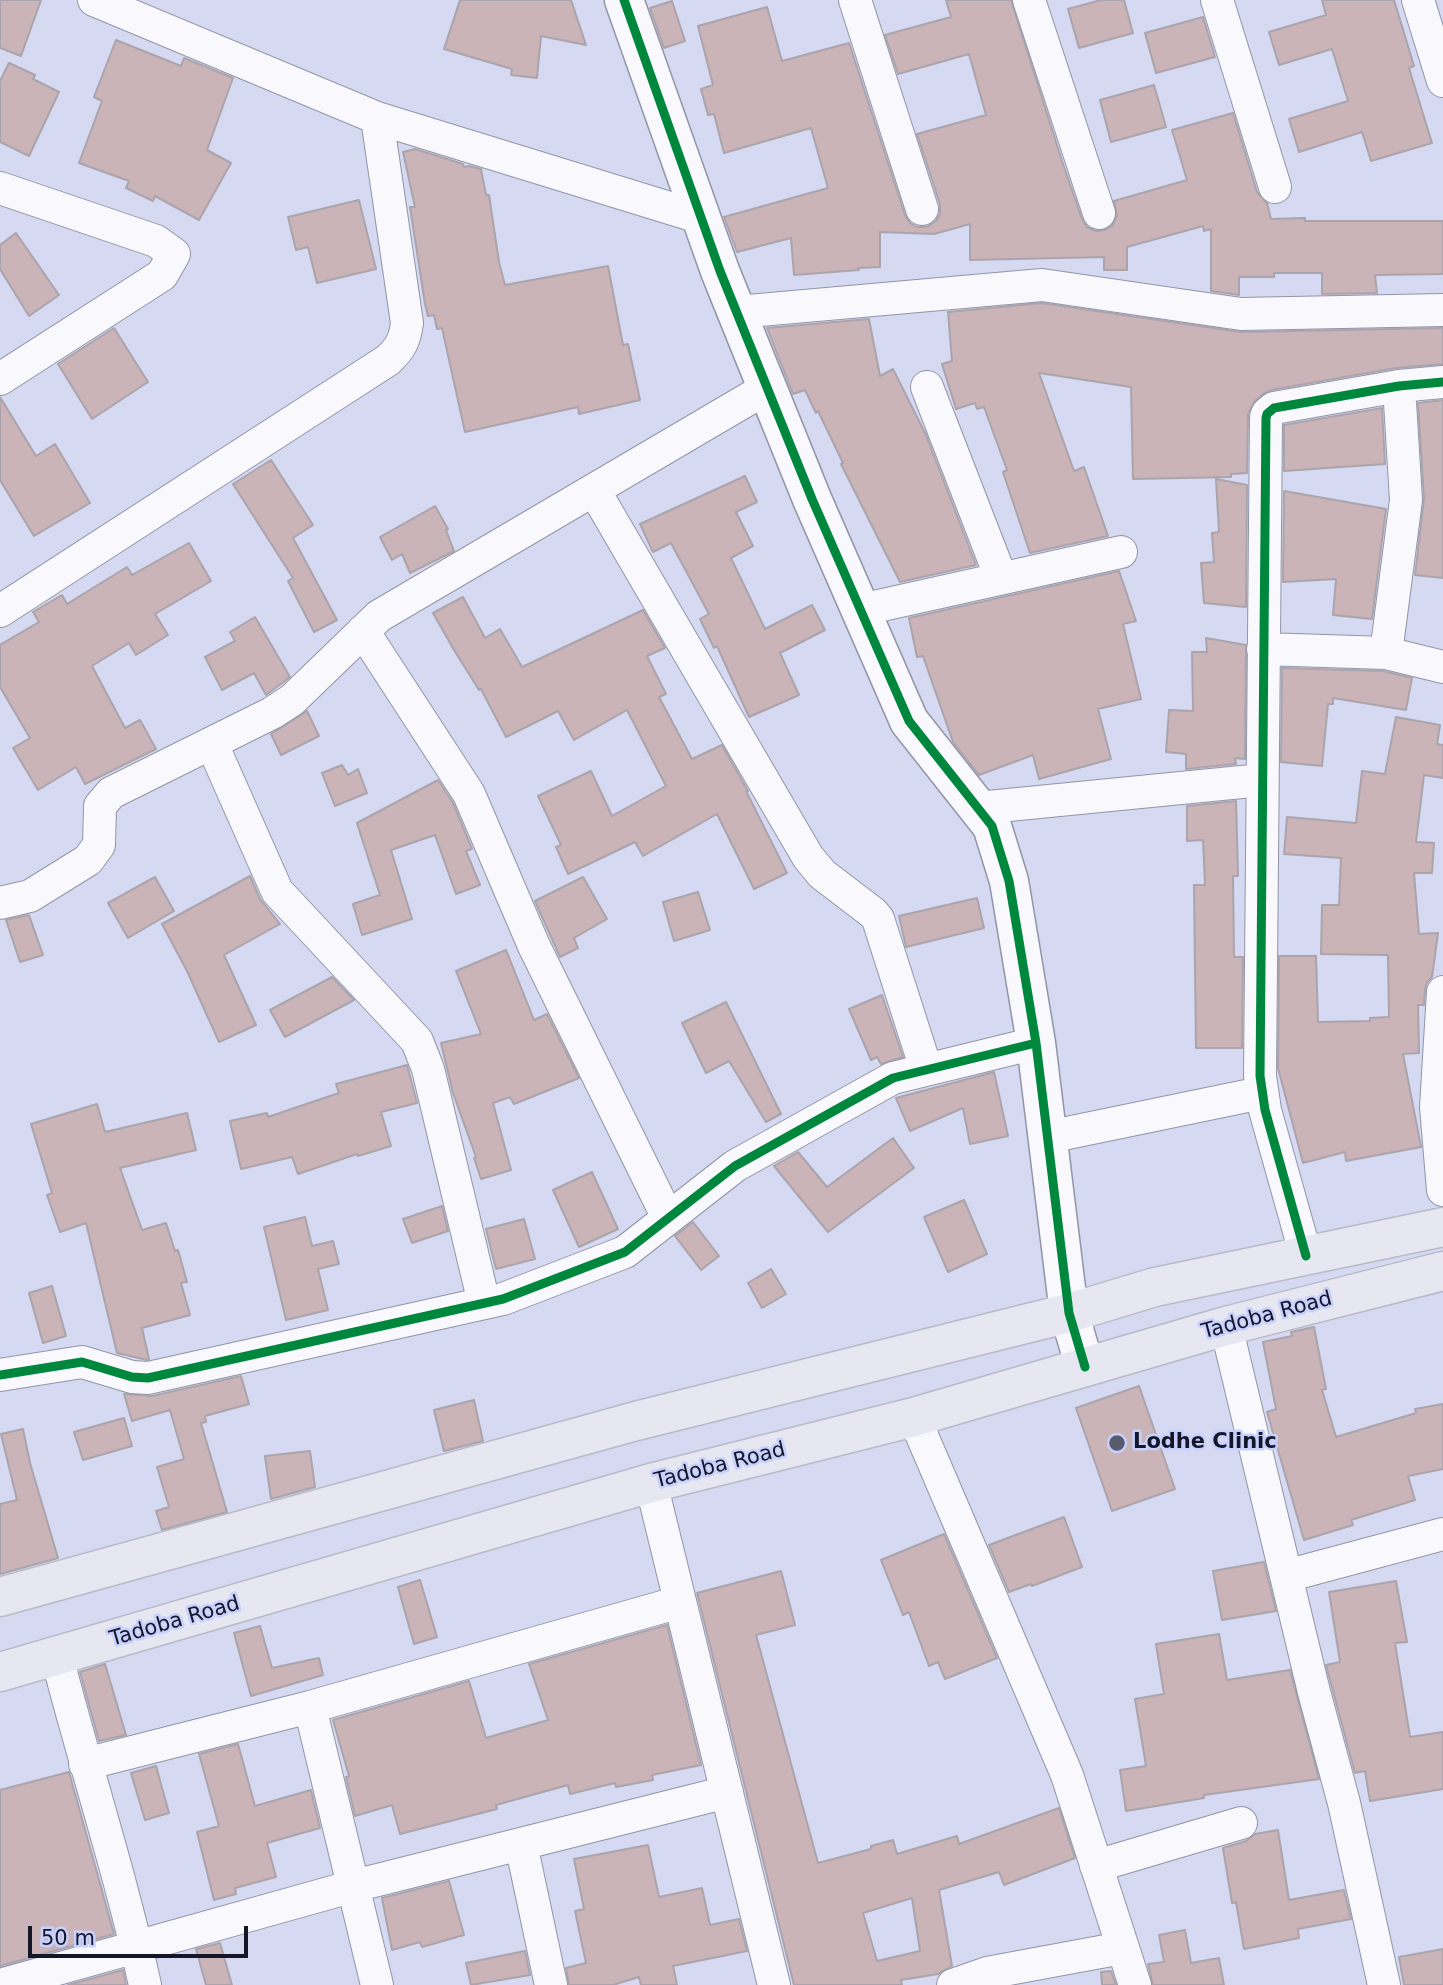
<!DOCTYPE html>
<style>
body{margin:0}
#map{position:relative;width:1443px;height:1985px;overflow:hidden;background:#d5d9f1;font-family:"DejaVu Sans",sans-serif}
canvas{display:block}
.scale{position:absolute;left:28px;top:1926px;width:220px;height:32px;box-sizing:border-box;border:4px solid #141727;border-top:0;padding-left:9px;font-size:21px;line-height:24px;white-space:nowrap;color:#141727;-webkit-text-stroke:5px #c8d1fe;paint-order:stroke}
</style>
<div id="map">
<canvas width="1443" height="1985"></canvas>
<div class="scale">50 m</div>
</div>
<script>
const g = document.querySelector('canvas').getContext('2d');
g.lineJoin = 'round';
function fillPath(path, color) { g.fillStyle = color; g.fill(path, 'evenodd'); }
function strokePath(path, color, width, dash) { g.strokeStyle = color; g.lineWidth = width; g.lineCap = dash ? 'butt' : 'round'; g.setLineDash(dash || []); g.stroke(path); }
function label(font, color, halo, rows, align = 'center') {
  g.font = font + ' "DejaVu Sans",sans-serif'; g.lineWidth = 5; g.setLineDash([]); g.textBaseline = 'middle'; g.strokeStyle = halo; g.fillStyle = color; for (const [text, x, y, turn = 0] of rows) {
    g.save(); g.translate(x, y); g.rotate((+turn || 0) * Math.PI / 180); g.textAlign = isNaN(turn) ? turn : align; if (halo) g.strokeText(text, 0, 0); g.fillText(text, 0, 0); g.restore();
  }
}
const building = new Path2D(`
 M0 0H41L21 56 0 48Z
 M460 0H571L586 45 541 36 537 78 511 75 512 69 444 49Z
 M946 0H1011L1062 161 1082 219 1087 227 1096 231 1105 230 1112 226 1117 216 1114 201 1187 180 1172 130 1233 113 1257 192 1267 203 1271 219 1305 218V221H1443V274L1375 275 1377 293 1322 294V273H1274V277H1239V295L1211 291V229L1204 231 1203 226 1127 247V270H1104V257L970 260V224L934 234 880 232V267L858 268 859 270 794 275 791 238 737 252 724 217 828 188 811 128 724 153 714 114 708 115 701 89 713 85 698 26 767 7 782 61 849 43 905 215 910 223 917 227H927L936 221 940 214V204L917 134 986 115 969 54 898 74 885 35 951 17Z
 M1101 0H1124L1133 33 1079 48 1068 9Z
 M1322 0H1394L1414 66 1409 68 1432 143 1371 161 1362 132 1299 152 1289 119 1348 101 1332 49 1279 65 1269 32 1326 15Z
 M672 1 685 41 664 48 650 8Z
 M1203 17 1215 57 1156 73 1145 33Z
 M116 40 181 66 184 58 233 78 207 150 231 163 199 220 155 196 153 201 126 188 129 181 79 163 102 101 94 97Z
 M9 63 35 75 33 79 59 92 29 156 0 142V81Z
 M1154 85 1166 127 1111 142 1100 100Z
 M415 149 463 164 464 167 469 166 481 169 486 195H489L499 262 505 285 608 266 623 345 628 344 640 400 579 414 578 407 465 432 442 328 437 329 434 315 428 316 425 304 410 207H415L403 152Z
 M359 200 376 269 317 283 308 247 296 250 288 217Z
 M16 233 59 295 29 316 0 269V245Z
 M1041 303 1241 332 1443 328V364L1396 368 1271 390 1263 394 1255 401 1248 414 1247 473 1231 474V477L1133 479 1131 387 1039 373 1074 471 1084 467 1108 536 1030 553 1003 472 1007 470 984 407 977 409 975 403 956 409 942 364 952 361 948 312Z
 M869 319 880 376 893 369 926 435 976 565 900 582 841 464 843 463 818 411 816 413 805 390 793 394 767 328Z
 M114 328 148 382 92 419 58 364Z
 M0 397 36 456 55 444 90 503 34 536 0 480Z
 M1443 400V578L1415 575 1424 499 1418 403Z
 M1382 408 1385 464 1284 471V425Z
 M271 460 313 525 293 538 337 620 314 632 288 581 293 578 233 484Z
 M745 476 757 502 736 512 753 546 731 558 765 629 812 605 825 630 780 653 799 695 749 717 717 646 714 648 700 619 709 614 671 543 653 552 640 524Z
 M1216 479 1247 485 1246 607 1204 603 1201 563 1214 562 1212 533 1219 532Z
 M1284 491 1386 509 1372 619 1333 615 1336 579 1283 582Z
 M435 506 448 529 446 530 454 551 410 573 402 554 392 560 380 537Z
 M189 543 211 581 155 614 168 635 136 655 129 643 92 666 125 728 140 720 156 749 85 784 76 767 38 790 13 748 30 738 0 687V645L39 622 33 612 62 595 67 604 127 567 132 575Z
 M1119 571 1136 621 1123 624 1141 699 1098 709 1111 759 1039 779 1033 755 979 775 953 742 923 656 917 657 909 618Z
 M463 597 485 638 500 629 522 667 643 610 665 648 647 656 666 694 659 697 692 759 722 745 748 791H746L787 873 754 889 717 814 643 856 635 842 568 874 556 847 561 845 538 796 591 771 612 816 666 786 627 710 574 740 558 711 506 737 481 689 479 690 454 650 433 613Z
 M255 617 290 677 266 695 254 673 222 690 205 657 235 641 230 632Z
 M1206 638 1246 645 1245 759 1235 758 1236 764 1186 769V754L1166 752 1169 710 1193 711 1192 652H1207Z
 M1282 668 1383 671 1412 678 1406 710 1333 698V704H1328L1322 766 1281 762Z
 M307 711 319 736 281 755 271 734Z
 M1396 717 1440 725 1437 744 1443 745V778L1424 775 1416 842 1434 843 1432 873H1414L1419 934 1438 933 1432 977 1427 982 1425 990 1424 1005H1418L1419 1053 1403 1054 1421 1147 1346 1161 1345 1152 1303 1163 1278 1068 1279 956H1316L1318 1022 1370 1021V1018L1389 1017 1388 955 1321 954 1322 905H1339L1341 858 1284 854 1287 817 1356 823 1362 771 1385 774Z
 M342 765 348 775 358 769 367 793 335 806 322 773Z
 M438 780 453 803 472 849 466 851 480 885 456 894 435 835 391 850 412 919 362 935 353 904 380 895 357 823Z
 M1236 801 1238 876H1233L1234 957H1243L1242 1048H1196L1194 885H1205L1203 840 1187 841V806Z
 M250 876 260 899 280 924 224 955 256 1025 219 1042 187 971 162 924Z
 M155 877 174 911 128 938 108 903Z
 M583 877 607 919 574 938 578 948 560 957 535 901Z
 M698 892 710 930 674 941 663 902Z
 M977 898 984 928 906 947 899 916Z
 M29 915 43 955 20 962 6 920Z
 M506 950 534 1020 547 1014 579 1078 514 1104 510 1097 493 1103 511 1170 481 1179 474 1158 476 1157 453 1093 441 1043 481 1034 456 971Z
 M332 977 354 1000 285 1037 270 1010Z
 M882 995 903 1057 881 1064 877 1057 871 1060 849 1009Z
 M726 1002 781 1114 766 1122 729 1061 706 1073 682 1023Z
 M407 1065 417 1103 381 1112 391 1146 358 1156 357 1154 298 1174 292 1157 241 1169 230 1121 267 1113 268 1117 339 1093 336 1084Z
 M994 1072 1008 1136 970 1144 963 1108 910 1131 896 1098Z
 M97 1104 105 1132 187 1113 196 1150 120 1168 142 1230 166 1223 175 1251 178 1250 187 1282 181 1283 190 1315 142 1328 149 1359 147 1360 117 1353 86 1223 60 1232 47 1195 52 1193 31 1124Z
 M893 1138 914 1168 828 1232 774 1166 798 1152 827 1187Z
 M592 1172 618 1229 579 1247 553 1190Z
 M964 1200 987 1254 948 1272 924 1217Z
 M442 1206 448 1231 412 1243 403 1219Z
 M305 1217 312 1246 333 1241 339 1264 318 1269 328 1310 286 1320 264 1227Z
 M524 1219 535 1259 496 1269 486 1229Z
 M693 1222 719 1256 701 1270 675 1236Z
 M771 1269 786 1294 762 1308 748 1283Z
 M52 1286 66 1336 43 1343 29 1293Z
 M1314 1327 1326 1389 1322 1390 1336 1437 1416 1413 1415 1409 1443 1404V1469L1408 1476 1415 1500 1351 1520 1353 1525 1304 1540 1267 1412 1276 1409 1263 1342 1292 1336 1291 1332Z
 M241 1376 249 1404 205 1416 206 1422 201 1423 227 1512 162 1530 156 1511 169 1507 157 1467 184 1459 170 1410 132 1421 124 1394 152 1396Z
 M1139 1386 1175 1489 1112 1511 1076 1408Z
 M474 1400 483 1441 444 1451 434 1410Z
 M124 1418 132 1446 83 1460 74 1432Z
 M23 1429 30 1463 58 1558 0 1574V1504L17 1500 1 1434Z
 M310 1451 315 1487 271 1499 265 1456Z
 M1064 1517 1082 1567 1032 1586 1031 1584 1009 1592 989 1545Z
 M944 1534 997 1658 945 1679 938 1662 929 1666 909 1612 903 1615 881 1560Z
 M1264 1562 1276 1611 1222 1620 1213 1571Z
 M781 1571 795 1625 756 1635 818 1863 871 1849V1846L893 1840 897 1854 957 1836 959 1844 1059 1808 1075 1858 1004 1885 999 1872 939 1890 952 1966 938 1974 901 1980 902 1985H794L697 1593ZM912 1898 920 1951 877 1961 863 1913Z
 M420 1580 437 1637 414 1644 398 1587Z
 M1396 1581 1407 1642 1395 1643 1410 1737 1443 1732V1789L1370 1801 1365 1771 1355 1773 1326 1665 1340 1662 1329 1592Z
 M667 1625 701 1765 652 1775 653 1780 616 1787 615 1783 570 1794 568 1785 496 1805 497 1809 400 1834 392 1805 355 1816 346 1777 349 1776 333 1720 469 1681 486 1738 548 1720 529 1664Z
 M260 1626 272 1668 319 1658 323 1675 251 1696 234 1633Z
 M1219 1634 1227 1680 1290 1670 1319 1779 1204 1795V1798L1126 1811 1120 1770 1146 1766 1135 1699 1164 1694 1156 1644Z
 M105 1664 126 1735 99 1741 80 1672Z
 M238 1744 255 1806 311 1790 320 1828 267 1843 276 1877 235 1888 236 1894 214 1900 197 1832 219 1826 199 1754Z
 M156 1766 169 1813 145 1820 131 1773Z
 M69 1772 114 1934 0 1966V1790Z
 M1278 1830 1289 1900 1344 1890 1351 1919 1298 1929 1299 1938 1244 1949 1236 1902 1232 1903 1223 1848 1246 1841 1255 1834Z
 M648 1845 659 1897 702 1888 710 1925 739 1919 747 1951 673 1966 677 1985H641L639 1977 613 1985H569L566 1968 586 1963 575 1911 584 1909 574 1859Z
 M449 1881 464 1935 422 1947 420 1942 392 1950 382 1898Z
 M1185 1930 1191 1963 1219 1958 1224 1985H1153L1148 1964 1164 1962 1159 1935Z
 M220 1943 232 1985H206L196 1949Z
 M1443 1949V1985H1404L1399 1957Z
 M525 1951 530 1975 471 1985 466 1963Z
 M123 1970 126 1985H68Z
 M1111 1971 1116 1985H1102L1101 1972Z`);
fillPath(building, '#cab4b8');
strokePath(building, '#aba4ac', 2);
const street = new Path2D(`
 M94 0 377 118 702 218
 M855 0 922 209
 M1029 0 1099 213
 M1217 0 1275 187
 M1418 0 1443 81
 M0 188 156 241 174 254 162 275 0 379
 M737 312 1042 285 1241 314 1443 310
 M927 387 1001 578
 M594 490 808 857 822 874 873 913 878 919 926 1069
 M860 610 1121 552
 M0 611 388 360C401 348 405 339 407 323L377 118
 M363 631 469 794 534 946 668 1218
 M1263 649 1386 653 1443 667
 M1386 653 1406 500 1399 386
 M212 744 277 891 417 1041 428 1069 484 1303
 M978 808 1262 780
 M0 903 30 896 88 860 99 845 100 806 111 793 272 713 292 700 379 616 767 388
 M1443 992 1436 1107 1443 1190
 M1048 1137 1261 1093
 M1306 1256 1265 1110 1260 1076 1266 418 1267 414 1274 408 1399 386 1443 382
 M1226 1326 1314 1692 1344 1803 1384 1985
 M0 1375 82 1362 132 1377 148 1378 503 1299 625 1252 735 1166 893 1078 1036 1043
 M914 1417 1067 1775 1135 1985
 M651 1483 774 1985
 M1286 1576 1443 1534
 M57 1657C85 1766 121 1875 145 1985
 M310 1707 377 1985
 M85 1764 310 1707 680 1602
 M521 1844 551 1985
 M1096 1866 1241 1823
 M0 1985 354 1886 727 1792
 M953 1985 987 1973 1122 1948`);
const secondary = new Path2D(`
 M624 0 720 271 812 499 909 721 992 826 1009 881 1036 1043 1069 1313 1085 1367`);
const primary = new Path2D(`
 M0 1597 636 1421 1069 1313 1155 1287 1443 1227
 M0 1672 651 1483 914 1417 1226 1326 1443 1271`);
strokePath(street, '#9295a7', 34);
strokePath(secondary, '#9295a7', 41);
strokePath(primary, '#b8bac7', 41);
strokePath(street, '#f9f9fd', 32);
strokePath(secondary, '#f9f9fd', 38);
strokePath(primary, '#e6e7f0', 38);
strokePath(new Path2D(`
 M624 0 720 271 812 499 909 721 992 826 1009 881 1036 1043 1069 1313 1085 1367
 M1306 1256 1265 1110 1260 1076 1266 418 1267 414 1274 408 1399 386 1443 382
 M0 1375 82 1362 132 1377 148 1378 503 1299 625 1252 735 1166 893 1078 1036 1043`), '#00873e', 9);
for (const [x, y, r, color] of [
 [1117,1443,9,"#585b6e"]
]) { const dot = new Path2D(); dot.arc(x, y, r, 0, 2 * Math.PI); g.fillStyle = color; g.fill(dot); strokePath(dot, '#c8d1fe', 2.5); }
label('21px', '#141727', '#c8d1fe', [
 ["Tadoba Road",1267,1316,-15],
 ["Tadoba Road",720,1466,-14],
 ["Tadoba Road",175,1622,-16]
]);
label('bold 21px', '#141727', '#c8d1fe', [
 ["Lodhe Clinic",1133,1443]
], 'left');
</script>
